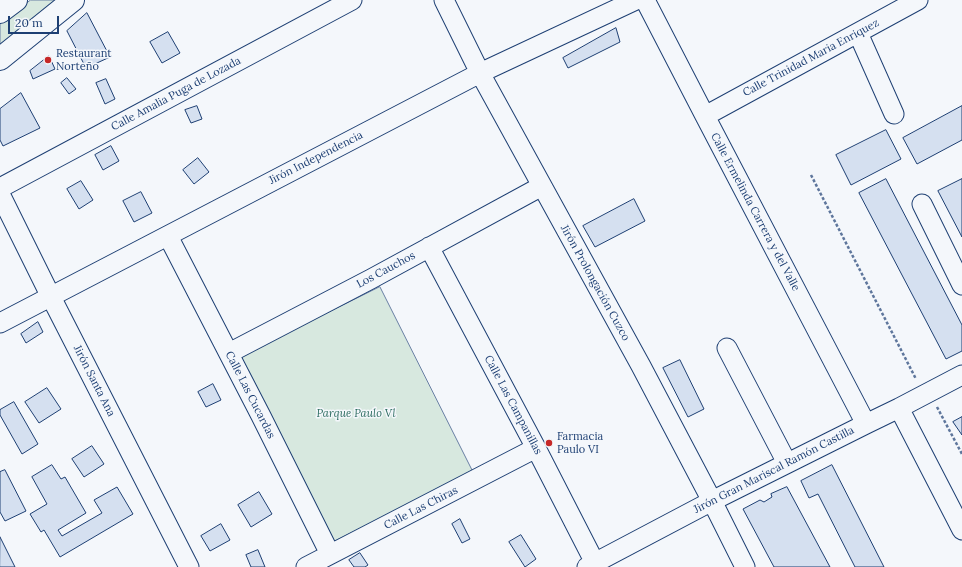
<!DOCTYPE html>
<meta charset="utf-8">
<style>
body{margin:0}
#map{position:relative;width:962px;height:567px;overflow:hidden;background:#f4f7fb;font-family:Lora,serif}
canvas{display:block}
.scale{position:absolute;left:8px;top:16px;width:51px;height:18px;box-sizing:border-box;border:2px solid #1d3f73;border-top:0;padding-left:5px;font-size:12px;line-height:14px;white-space:nowrap;color:#1d3f73;-webkit-text-stroke:3px #f4f7fb;paint-order:stroke}
</style>
<div id="map">
<canvas width="962" height="567"></canvas>
<div class="scale">20 m</div>
</div>
<script>
const g = document.querySelector('canvas').getContext('2d');
g.lineJoin = 'round';
function fillPath(path, color) { g.fillStyle = color; g.fill(path, 'evenodd'); }
function strokePath(path, color, width, dash) { g.strokeStyle = color; g.lineWidth = width; g.lineCap = dash ? 'butt' : 'round'; g.setLineDash(dash || []); g.stroke(path); }
function label(font, color, halo, rows, align = 'center') {
  g.font = font + ' Lora,serif'; g.lineWidth = 3; g.setLineDash([]); g.textBaseline = 'middle'; g.strokeStyle = halo; g.fillStyle = color; for (const [text, x, y, turn = 0] of rows) {
    g.save(); g.translate(x, y); g.rotate((+turn || 0) * Math.PI / 180); g.textAlign = isNaN(turn) ? turn : align; if (halo) g.strokeText(text, 0, 0); g.fillText(text, 0, 0); g.restore();
  }
}
const green = new Path2D(`
 M31 0H58L0 45V23Z
 M380 287 473 472 333 542 239 357Z`);
fillPath(green, '#d7e8df');
strokePath(green, '#687fa3', 1);
const building = new Path2D(`
 M87 13 110 57 86 68 67 31Z
 M616 28 620 42 568 68 563 58Z
 M168 32 180 53 162 63 150 42Z
 M49 56 55 69 33 79 30 71Z
 M67 78 76 89 69 94 61 83Z
 M106 79 115 99 105 104 96 83Z
 M21 93 40 128 3 146 0 140V109Z
 M197 106 202 119 191 123 185 110Z
 M962 106V140L917 164 903 138Z
 M886 130 901 159 851 185 836 155Z
 M111 146 119 161 103 170 95 155Z
 M198 158 209 172 194 184 183 170Z
 M886 179 962 325V351L946 359 859 193Z
 M962 179V237L938 191Z
 M81 181 93 200 79 209 67 189Z
 M141 192 152 213 134 222 123 201Z
 M634 199 645 221 595 247 583 226Z
 M38 322 43 332 26 343 21 334Z
 M680 360 704 409 688 417 663 368Z
 M213 384 221 400 206 407 198 392Z
 M47 388 61 409 39 423 25 402Z
 M14 402 38 444 22 454 0 415V410Z
 M962 417V435L953 422Z
 M92 446 104 464 84 477 72 459Z
 M52 465 61 479 65 477 86 513 58 530 62 536 102 513 94 500 117 487 133 514 60 557 44 530 41 532 30 514 47 504 32 477Z
 M832 465 884 567H855L818 494 809 498 801 481Z
 M5 470 26 511 5 521 0 512V472Z
 M787 487 830 567H774L743 509 760 500 764 502 772 497 771 494Z
 M259 492 272 514 251 527 238 505Z
 M460 519 470 539 462 543 452 524Z
 M221 524 230 540 210 551 201 536Z
 M521 535 536 559 525 567 509 542Z
 M0 537 15 567H0Z
 M258 550 265 567H251L246 555Z
 M360 553 368 565 365 567H354L349 560Z`);
fillPath(building, '#d5e0f0');
strokePath(building, '#1d3f73', 1);
const minor = new Path2D(`
 M444 0 480 73 641 366 712 501 745 567
 M645 0 705 116 866 424
 M858 33 894 114
 M705 116 918 0
 M0 188 352 0
 M0 194 51 297 189 567
 M922 204 962 285
 M168 236 261 416 330 554
 M429 247 536 448 595 563
 M0 323 480 73 636 0
 M727 348 787 463
 M229 353 371 279 542 186
 M899 408 962 530
 M306 567 536 448
 M587 567 712 501 866 424 899 408 962 375`);
const major = new Path2D(`
 M0 12 16 0
 M0 59 73 0`);
strokePath(minor, '#1d3f73', 21);
strokePath(major, '#1d3f73', 24);
strokePath(new Path2D(`
 M811 175 916 379
 M937 407 962 454`), '#5e769c', 2.5, [3, 2]);
strokePath(minor, '#f4f7fb', 19);
strokePath(major, '#f4f7fb', 22);
for (const [x, y, r, color] of [
 [48,60,4,"#c62828"],
 [549,443,4,"#c62828"]
]) { const dot = new Path2D(); dot.arc(x, y, r, 0, 2 * Math.PI); g.fillStyle = color; g.fill(dot); strokePath(dot, '#f4f7fb', 1.5); }
label('11px', '#1d3f73', '#f4f7fb', [
 ["Restaurant",56,54],
 ["Norteño",56,67],
 ["Farmacia",557,437],
 ["Paulo VI",557,450]
], 'left');
label('11px', '#1d3f73', '#f4f7fb', [
 ["Calle Trinidad Maria Enriquez",811,58,-28],
 ["Calle Amalia Puga de Lozada",176,94,-28],
 ["Jirón Independencia",316,158,-27],
 ["Calle Ermelinda Carrera y del Valle",755,212,62],
 ["Los Cauchos",386,270,-28],
 ["Jirón Prolongación Cuzco",595,283,61],
 ["Jirón Santa Ana",94,381,63],
 ["Calle Las Cucardas",250,395,63],
 ["Calle Las Campanillas",513,405,62],
 ["Jirón Gran Mariscal Ramón Castilla",774,470,-27],
 ["Calle Las Chiras",421,508,-27]
]);
label('italic 11px', '#2c6c60', '#f4f7fb', [
 ["Parque Paulo Vl",356,414]
]);
</script>
